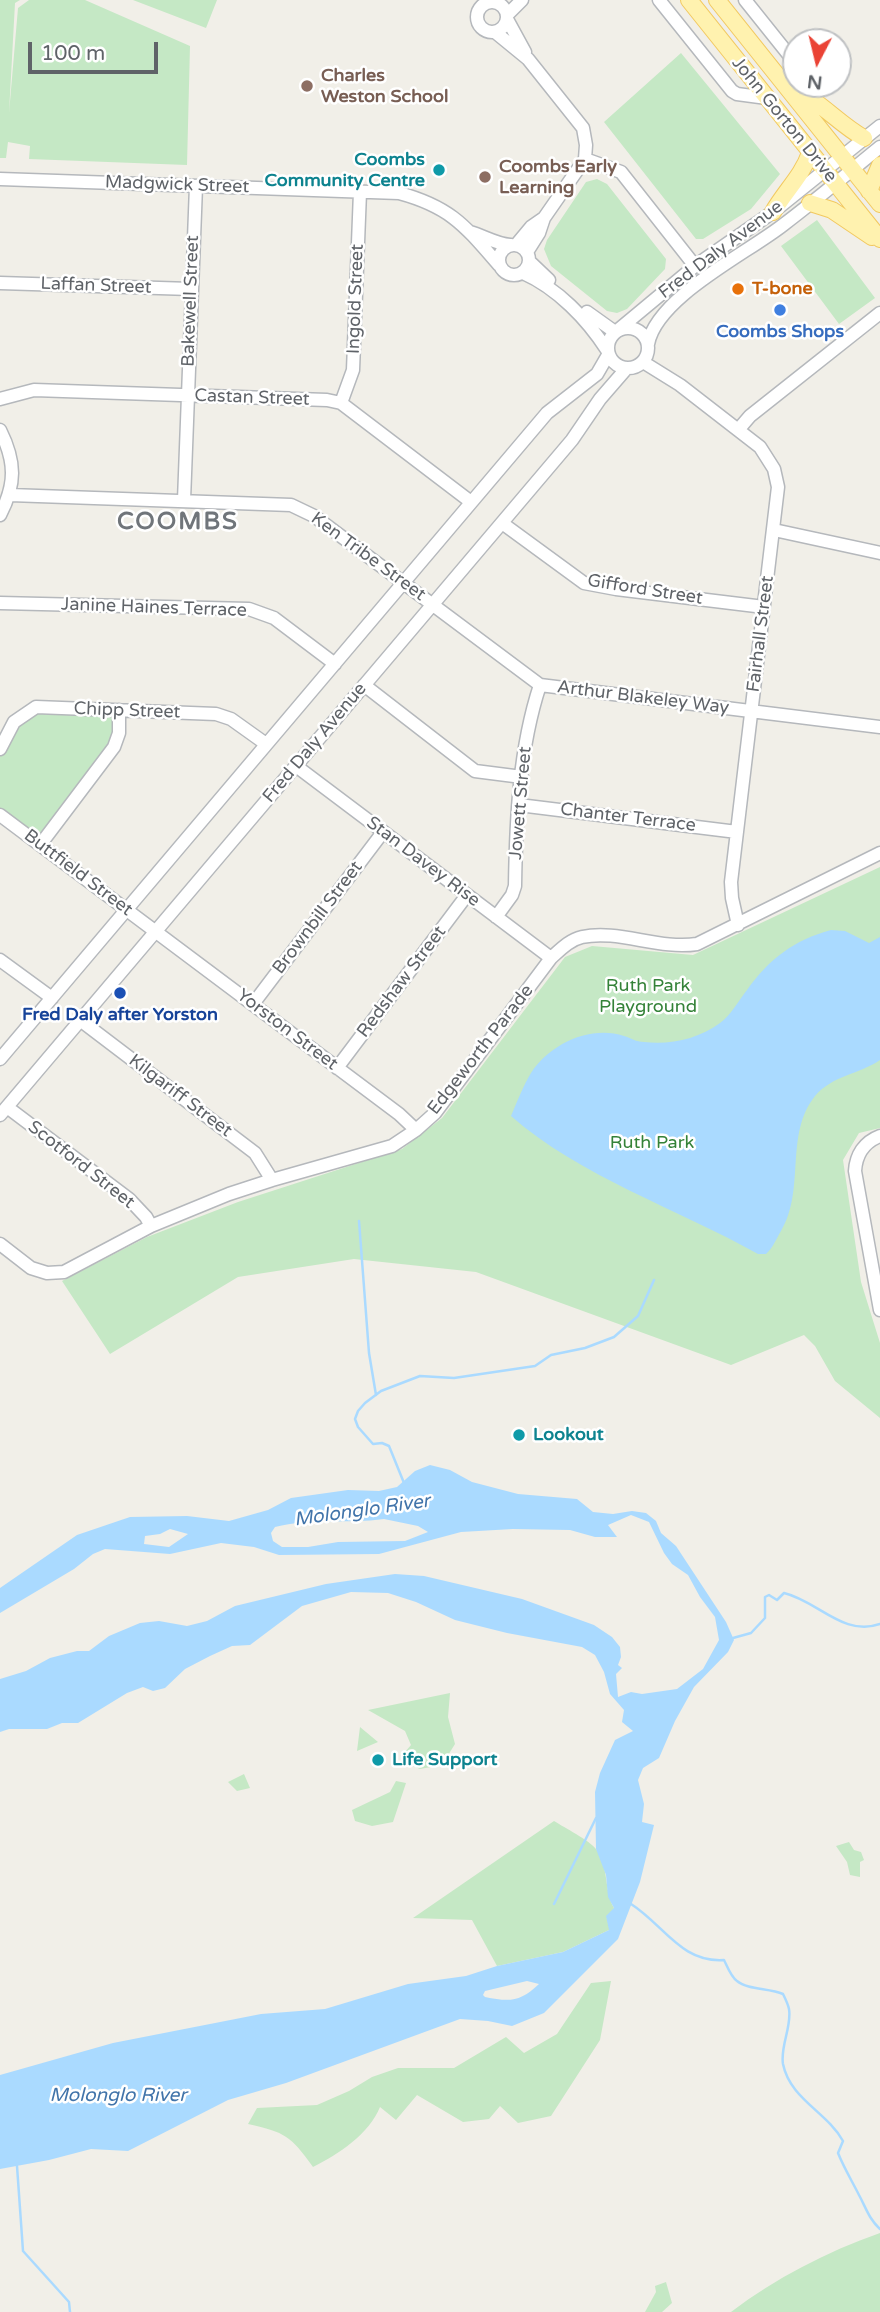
<!DOCTYPE html>
<style>
body{margin:0}
#map{position:relative;width:880px;height:2312px;overflow:hidden;background:#f1efe8;font-family:"Varela Round",sans-serif}
canvas{display:block}
.north{position:absolute;left:782px;top:28px;width:70px;height:70px;box-sizing:border-box;background:#fff;border:2px solid #bfc1c3;border-radius:50%;rotate:187deg;font-size:19px;font-weight:700;line-height:28px;text-align:center;color:#5f6368}
.north::after{content:'';display:block;margin:auto;width:24px;height:32px;background:#ea4335;clip-path:polygon(50% 0,100% 100%,50% 72%,0 100%)}
.scale{position:absolute;left:28px;top:42px;width:130px;height:32px;box-sizing:border-box;border:4px solid #5f6368;border-top:0;padding-left:9px;font-size:21px;line-height:24px;white-space:nowrap;color:#5f6368;-webkit-text-stroke:5px #fff;paint-order:stroke}
</style>
<div id="map">
<canvas width="880" height="2312"></canvas>
<div class="north">N</div>
<div class="scale">100 m</div>
</div>
<script>
const g = document.querySelector('canvas').getContext('2d');
g.lineJoin = 'round';
function fillPath(path, color) { g.fillStyle = color; g.fill(path, 'evenodd'); }
function strokePath(path, color, width, dash) { g.strokeStyle = color; g.lineWidth = width; g.lineCap = dash ? 'butt' : 'round'; g.setLineDash(dash || []); g.stroke(path); }
function label(font, color, halo, rows, align = 'center') {
  g.font = font + ' "Varela Round",sans-serif'; g.lineWidth = 5; g.setLineDash([]); g.textBaseline = 'middle'; g.strokeStyle = halo; g.fillStyle = color; for (const [text, x, y, turn = 0] of rows) {
    g.save(); g.translate(x, y); g.rotate((+turn || 0) * Math.PI / 180); g.textAlign = isNaN(turn) ? turn : align; if (halo) g.strokeText(text, 0, 0); g.fillText(text, 0, 0); g.restore();
  }
}
fillPath(new Path2D(`
 M0 0H20L15 3 9 113 18 8 29 0H85L190 46 187 165 29 159 30 146 8 142 6 158H0Z
 M133 0H217L206 28Z
 M681 53 780 174 751 209 703 239H696L604 122Z
 M597 179 607 184 666 259 665 269 627 309 617 313 607 311 551 266 544 249 547 240 586 182Z
 M817 220 875 298 839 324 781 246Z
 M36 707 119 710V733L40 845 0 815V749L14 722Z
 M880 867V1128L859 1133 843 1160 861 1282 880 1343V1418L835 1381 815 1346 804 1335 731 1365 476 1272 354 1259 238 1277 110 1354 62 1281 147 1237 238 1202 402 1149 442 1118 565 957 592 946 693 955Z
 M450 1693 448 1717 455 1744 442 1765 420 1769 408 1764 405 1752 411 1745 405 1731 368 1710Z
 M360 1727 378 1742 357 1751Z
 M244 1774 250 1788 237 1791 228 1782Z
 M396 1781 406 1783 393 1822 372 1826 355 1821 352 1810 390 1792Z
 M554 1821C565 1828 589 1840 596 1849 609 1866 604 1891 614 1908L609 1930 563 1952 497 1966 472 1920 413 1918Z
 M849 1842 854 1850 861 1852 864 1860 860 1862V1877L850 1875 847 1862 836 1846Z
 M611 1981 600 2040 551 2116 518 2123 500 2106 489 2119 463 2122 417 2095 396 2120 380 2107C369 2134 339 2154 313 2167 290 2135 286 2133 248 2124L257 2108 317 2105 349 2091 372 2077 398 2068H454L506 2037 524 2053 557 2034 591 1983Z
 M880 2233V2312H731C776 2278 826 2252 880 2233Z
 M666 2282 672 2303 662 2312H645L656 2292 655 2286Z`), '#c5e8c5');
fillPath(new Path2D(`
 M831 930 845 931 869 943 880 937V1060C858 1075 833 1075 815 1096 784 1135 806 1189 781 1231 776 1239 773 1248 766 1254H758C678 1209 579 1176 511 1116 517 1102 523 1086 531 1073 550 1044 590 1025 624 1036 631 1038 636 1042 644 1042 671 1045 698 1039 720 1023 731 1015 739 1000 747 990 769 959 794 940 831 930Z
 M430 1465 450 1470 472 1482 518 1494 577 1499 593 1512 613 1514 632 1511 646 1513 656 1521 661 1533 676 1546 726 1622 734 1640 728 1652 694 1687 675 1721 659 1758 643 1768 638 1780 644 1804 642 1822 654 1825 640 1882 618 1939 544 2013 512 2026 488 2021 460 2019 286 2083 228 2100 128 2151 91 2149 49 2160 0 2169V2075L113 2043 261 2014 325 2009 408 1984 466 1976 497 1966 563 1952 609 1930 606 1916 614 1908 608 1897 606 1875 596 1849 595 1792 600 1773 615 1740 633 1731 622 1722 624 1710 610 1694 604 1672 595 1655 582 1647 507 1633 455 1620 416 1602 388 1593 351 1592 302 1606 250 1645 232 1646 210 1656 185 1669 165 1688 153 1691 143 1687 127 1693 78 1723H62L47 1729H9L0 1732V1679L26 1671 50 1658 77 1651H89L109 1636 140 1623 159 1621 187 1626 207 1621 235 1606 326 1584 395 1574 424 1576 522 1599 594 1625 612 1637 620 1647 621 1657 618 1665 622 1668 616 1674 618 1697 631 1692 642 1694 677 1689 703 1669 719 1640 715 1617 700 1597 688 1575 672 1564 664 1553 649 1522 631 1515 608 1525 617 1537H595L570 1530 513 1529 461 1532 379 1554 279 1555 254 1547 221 1543 170 1554 105 1549 93 1554 74 1569 0 1613V1588L77 1535 130 1517 187 1516 229 1521 268 1510 291 1498 348 1490 379 1491 397 1487 415 1471ZM384 1519 418 1526 428 1532 405 1541 338 1542 308 1547H282L273 1541 271 1533 275 1527C311 1518 348 1524 384 1519ZM170 1529 188 1534 169 1547 144 1544 145 1536 160 1534ZM527 1981 539 1984C520 2002 510 2002 485 1997L483 1995 485 1991Z`), '#aadaff');
strokePath(new Path2D(`
 M359 1221 369 1353 376 1395
 M404 1483 389 1446 382 1443 373 1444 358 1427 355 1419 358 1411 365 1403 381 1391 420 1376 454 1378 535 1366 551 1355 585 1348 614 1337 638 1316 654 1280
 M733 1638 751 1633 765 1618V1597L769 1595 777 1600 784 1593C818 1601 843 1637 880 1624
 M554 1904 596 1818
 M631 1904C664 1925 681 1963 724 1960 727 1966 731 1977 737 1981 748 1990 769 1988 783 1994 785 1998 788 2004 789 2009 792 2027 780 2046 783 2064 790 2099 827 2112 843 2141L838 2153C844 2168 852 2181 859 2195 866 2208 869 2219 880 2229
 M17 2166 23 2251 69 2302 70 2312`), '#aadaff', 2.5);
const minor = new Path2D(`
 M659 0 732 91 737 94 767 98
 M745 0 793 60 792 76 786 86
 M477 17a15 15 0 1 1 30 0a15 15 0 1 1-30 0Z
 M507 15 522 0
 M507 19 525 52
 M492 32H495L528 59 583 128 586 145 585 159 544 218 539 233 527 252
 M585 159 621 172 695 266
 M0 179 399 193C451 207 465 226 499 265
 M470 232C484 236 496 244 510 245
 M499 260a15 15 0 1 1 30 0a15 15 0 1 1-30 0Z
 M516 245 531 227 544 218
 M529 261 549 280
 M523 273C557 288 587 319 607 350
 M0 283 191 289
 M587 312 615 332
 M608 348a20 20 0 1 1 40 0a20 20 0 1 1-40 0Z
 M618 330 695 266 773 212 880 126
 M648 344C657 297 746 254 783 225 816 200 848 173 880 147
 M643 362 680 385 760 447 774 469 778 487 731 882 732 898 738 925
 M0 399 34 390 327 400 341 403 471 502
 M341 403 353 370 360 192
 M0 430C16 462 16 484 0 515
 M738 430 750 416 880 313
 M10 495 291 505 314 516 540 685 880 727
 M184 500 196 186
 M502 523 584 583 616 589 764 607
 M774 530 880 553
 M0 603 249 609 274 618 335 664
 M364 685 475 771 522 777
 M0 749 14 722 36 707 216 714 231 719 266 744
 M296 766 551 958
 M519 805 737 832
 M0 815 399 1114 416 1130
 M40 845 114 747 119 733V710
 M496 917 512 895 515 886C516 819 519 749 540 685
 M0 960 52 998
 M253 1004 383 832
 M80 1020 255 1153 272 1180
 M0 1059 547 413 597 374 608 355
 M337 1068 467 895
 M7 1107 129 1199 146 1217 151 1226
 M0 1115 572 440 600 399 626 369
 M880 1136C864 1142 856 1155 855 1171L880 1310
 M0 1244 31 1268 47 1273 64 1272 151 1226 229 1194 272 1180 392 1146 416 1130 435 1113 551 958C560 950 569 940 582 937 618 929 659 950 697 944L880 853`);
const major = new Path2D(`
 M689 0 880 239
 M717 0 880 204
 M789 87C818 98 837 123 864 138
 M869 191 880 165
 M810 203 832 210 872 237
 M773 212C785 191 802 176 810 153`);
strokePath(minor, '#b5b8bc', 15);
strokePath(major, '#f2c960', 18);
strokePath(minor, '#fff', 12);
strokePath(major, '#fff2af', 16);
for (const [x, y, r, color] of [
 [307,86,7,"#8d6e63"],
 [439,170,7,"#0f9aa8"],
 [485,177,7,"#8d6e63"],
 [738,289,7,"#e8710a"],
 [780,310,7,"#3f7fe0"],
 [120,993,7,"#1a4fb4"],
 [519,1435,7,"#0f9aa8"],
 [378,1760,7,"#0f9aa8"]
]) { const dot = new Path2D(); dot.arc(x, y, r, 0, 2 * Math.PI); g.fillStyle = color; g.fill(dot); strokePath(dot, '#fff', 2.5); }
label('bold 18px', '#785e54', '#fff', [
 ["Charles",321,76],
 ["Weston School",321,97],
 ["Coombs Early",499,167],
 ["Learning",499,188]
], 'left');
label('18px', '#5f6368', '#fff', [
 ["John Gorton Drive",784,120,51],
 ["Madgwick Street",177,185,2],
 ["Fred Daly Avenue",721,250,-37],
 ["Laffan Street",96,286,2],
 ["Ingold Street",356,299,-88],
 ["Bakewell Street",191,301,-88],
 ["Castan Street",252,398,2],
 ["Ken Tribe Street",368,557,36],
 ["Gifford Street",645,590,9],
 ["Janine Haines Terrace",154,608,2],
 ["Fairhall Street",761,634,-83],
 ["Arthur Blakeley Way",643,698,7],
 ["Chipp Street",127,711,2],
 ["Fred Daly Avenue",315,743,-50],
 ["Jowett Street",521,803,-85],
 ["Chanter Terrace",628,818,7],
 ["Stan Davey Rise",423,862,37],
 ["Buttfield Street",78,873,37],
 ["Brownbill Street",318,918,-53],
 ["Redshaw Street",402,982,-53],
 ["Yorston Street",287,1030,37],
 ["Edgeworth Parade",481,1050,-52],
 ["Kilgariff Street",180,1096,37],
 ["Scotford Street",81,1165,38]
]);
label('bold 18px', '#0d838f', '#fff', [
 ["Coombs",425,160,"right"],
 ["Community Centre",425,181,"right"],
 ["Lookout",533,1435],
 ["Life Support",392,1760]
], 'left');
label('bold 18px', '#c56008', '#fff', [
 ["T-bone",752,289]
], 'left');
label('bold 18px', '#366cbe', '#fff', [
 ["Coombs Shops",780,332]
]);
label('18px', '#348238', '#fff', [
 ["Ruth Park",648,986],
 ["Playground",648,1007],
 ["Ruth Park",652,1143]
]);
label('bold 18px', '#164399', '#fff', [
 ["Fred Daly after Yorston",120,1015]
]);
label('italic 19px', '#4174aa', '#fff', [
 ["Molonglo River",362,1511,-8],
 ["Molonglo River",118,2096]
]);
g.letterSpacing = '2px';
label('bold 24px', '#70757a', '#fff', [
 ["COOMBS",178,523]
]);
g.letterSpacing = '0px';
</script>
